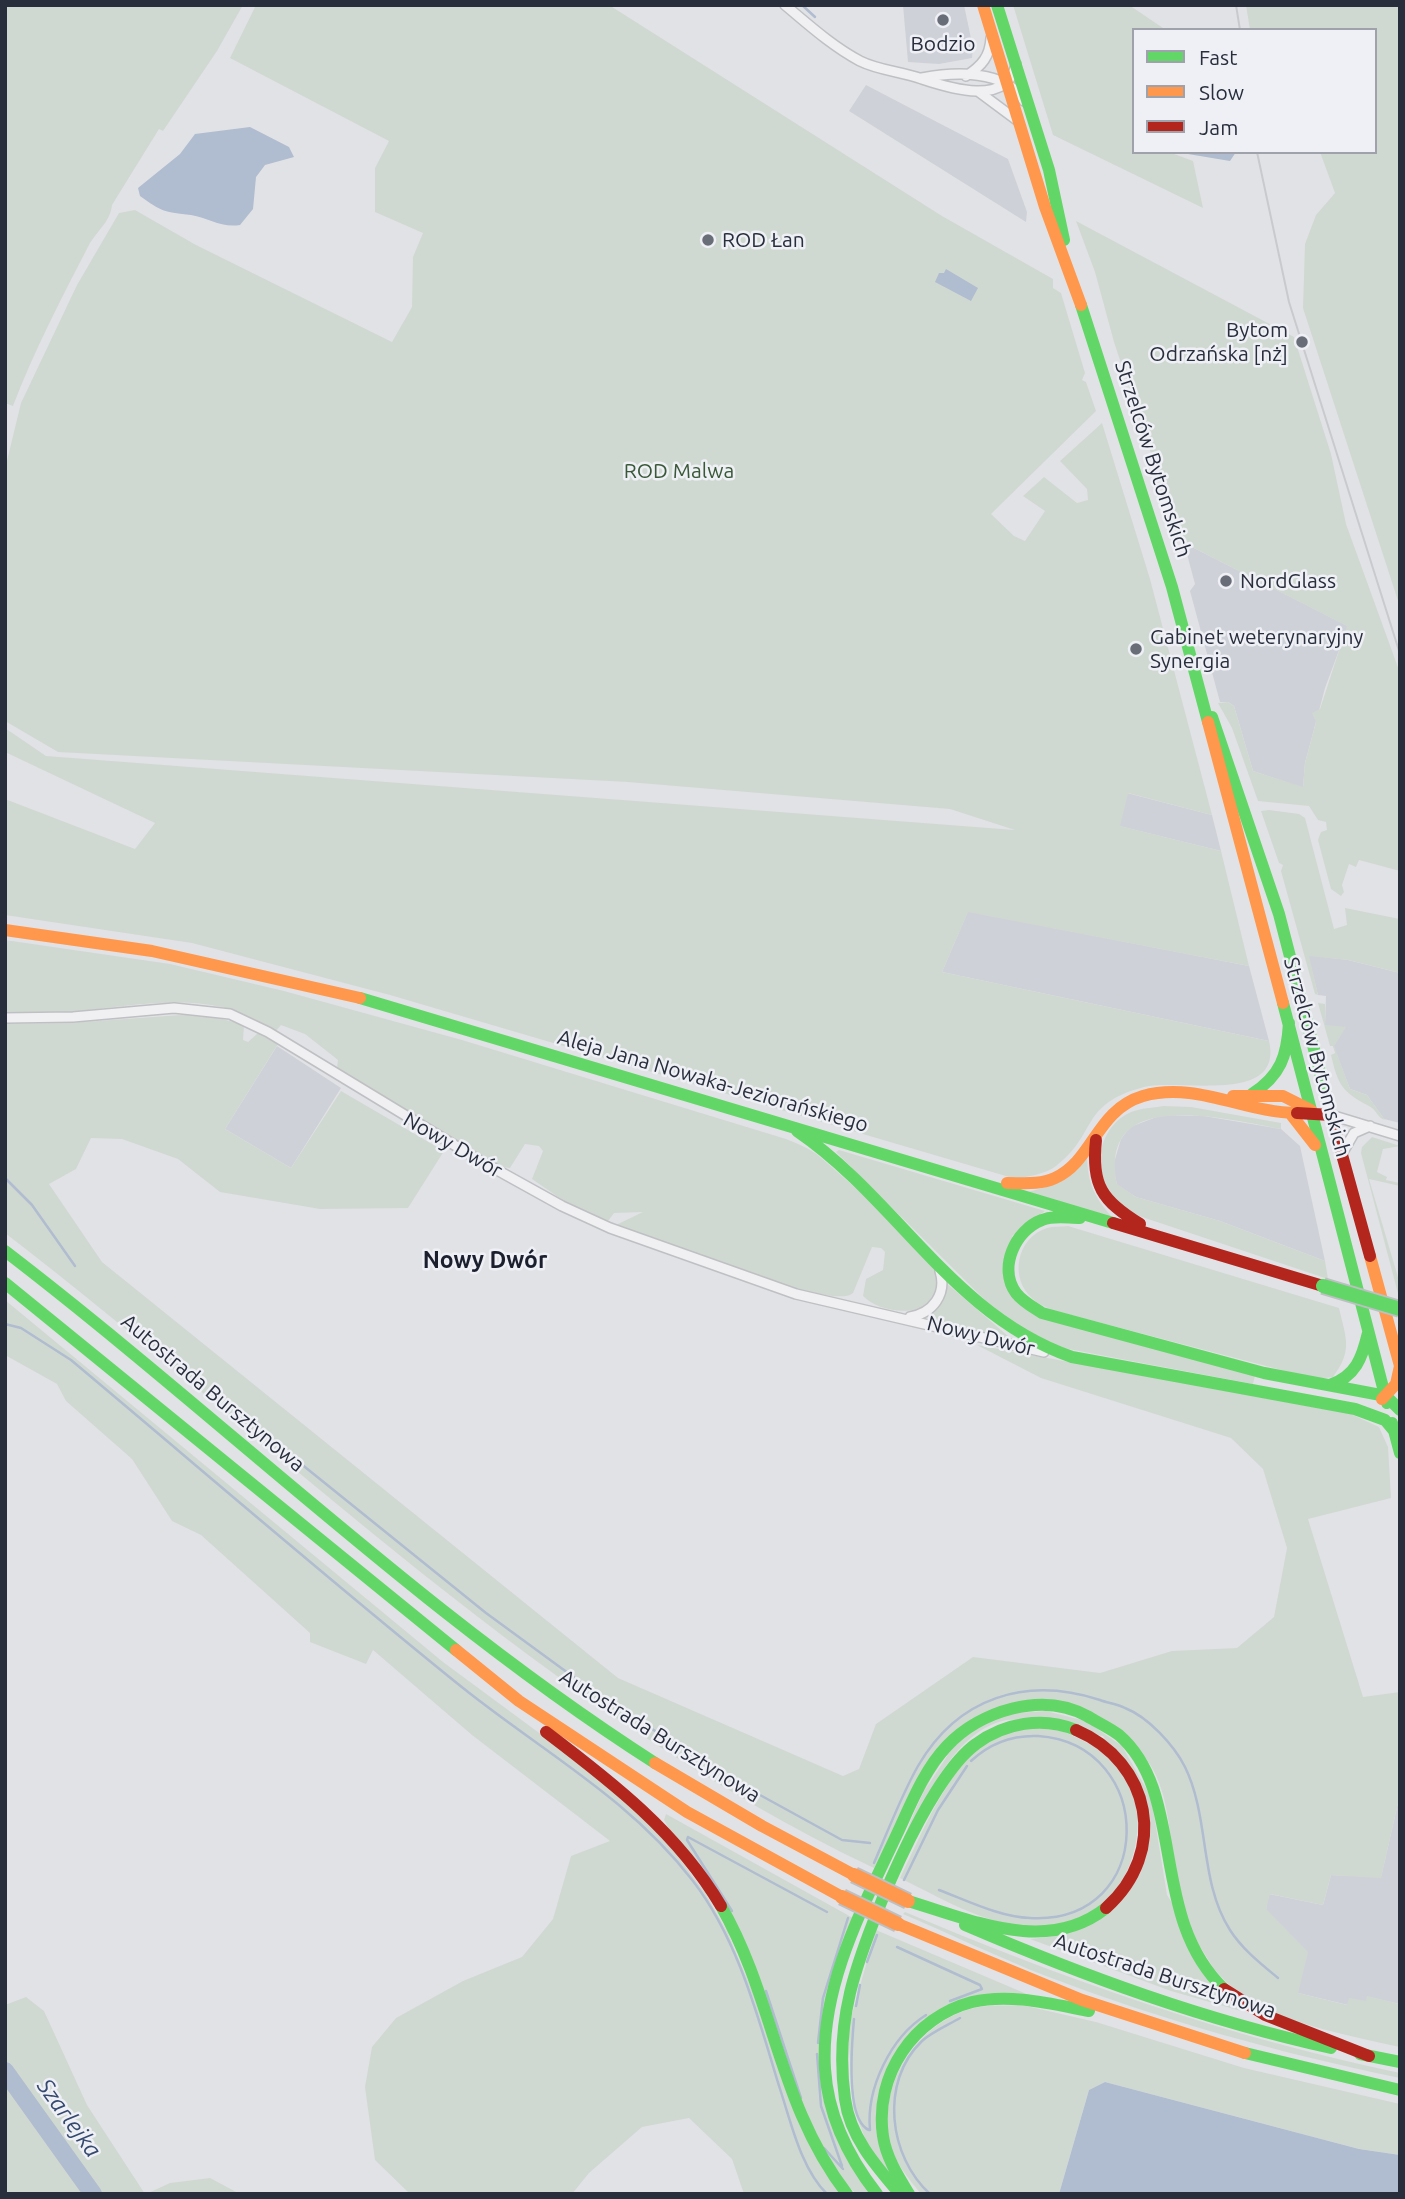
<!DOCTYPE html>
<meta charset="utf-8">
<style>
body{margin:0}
#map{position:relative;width:1405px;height:2199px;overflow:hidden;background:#e1e2e5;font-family:Ubuntu,sans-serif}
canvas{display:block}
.frame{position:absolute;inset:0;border:7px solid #292e3d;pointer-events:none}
.legend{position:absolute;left:1132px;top:28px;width:245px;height:126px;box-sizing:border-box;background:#eef0f5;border:2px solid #9fa2ab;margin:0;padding:9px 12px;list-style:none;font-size:21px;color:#292e3d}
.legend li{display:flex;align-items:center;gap:14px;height:35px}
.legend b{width:35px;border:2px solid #9fa2ab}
</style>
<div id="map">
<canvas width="1405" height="2199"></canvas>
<div class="frame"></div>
<ul class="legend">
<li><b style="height:9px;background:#63d668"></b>Fast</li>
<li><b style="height:9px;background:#ff974d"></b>Slow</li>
<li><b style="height:9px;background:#b3261e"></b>Jam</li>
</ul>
</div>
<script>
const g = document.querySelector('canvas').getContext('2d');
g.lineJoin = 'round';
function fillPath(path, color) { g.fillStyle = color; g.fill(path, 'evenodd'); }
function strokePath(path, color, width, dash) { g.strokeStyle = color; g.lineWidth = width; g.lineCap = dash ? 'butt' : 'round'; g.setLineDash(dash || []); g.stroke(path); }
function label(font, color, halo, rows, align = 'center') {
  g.font = font + ' Ubuntu,sans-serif'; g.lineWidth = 5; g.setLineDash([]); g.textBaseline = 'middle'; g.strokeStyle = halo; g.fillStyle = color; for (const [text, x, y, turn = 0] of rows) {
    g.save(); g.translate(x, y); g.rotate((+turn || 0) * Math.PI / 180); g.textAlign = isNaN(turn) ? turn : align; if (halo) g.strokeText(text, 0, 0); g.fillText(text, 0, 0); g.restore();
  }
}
fillPath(new Path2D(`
 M903 5H964L973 48 972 58 939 64 908 62Z
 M866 85 1008 159 1027 212 1026 222 849 111Z
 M1184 543 1348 626 1325 688 1305 763 1303 788 1253 771 1234 706 1228 702H1220L1190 591 1195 584Z
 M1127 793 1212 815 1221 851 1119 826Z
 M968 911 1249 966 1269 1041 942 972Z
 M1308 955 1348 960 1400 973V1123L1384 1119 1367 1095 1350 1089 1325 1025 1326 996 1318 995Z
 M277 1046 341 1088 291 1168 225 1129Z
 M1162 1115 1204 1116 1281 1129 1300 1146 1325 1261 1220 1221 1136 1197 1117 1185 1113 1166 1121 1139 1130 1127Z
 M1400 1794V2004L1368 1997 1366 2002 1348 2005 1298 1993 1266 1909 1269 1894 1323 1905 1331 1875 1381 1877Z`), '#cfd1d8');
fillPath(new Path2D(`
 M5 5H243L217 51 163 131 159 129 112 205C110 223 96 231 88 247 61 299 34 351 13 406L5 403Z
 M256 5H609L942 216 1053 279V288L1061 293 1085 373 1082 380 1086 382 1096 411 991 514 1014 536 1025 541 1045 511 1023 496 1044 477 1077 503 1088 500 1087 489 1060 461 1102 423 1150 579 1212 815 1128 793 1120 826 1221 851 1249 966 968 912 942 972 1269 1041C1284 1106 1178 1078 1144 1087 1079 1104 1098 1134 1056 1166 1046 1174 1029 1176 1016 1179L390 995 192 943 5 915V799L135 849 155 823 5 752V728L46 756 1015 830 950 809 628 782 58 752 5 721V469L21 403 77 285 119 213 135 210 196 245 392 342 412 307 413 257 423 233 375 212V168L389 141 230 58Z
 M1013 5H1129L1166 30H1134V152H1169L1193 161 1203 208 1053 135Z
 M1246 5H1400V607L1303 308 1305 244 1316 215 1335 193 1320 152H1375V30H1250Z
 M1076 221 1294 337 1331 454 1346 524 1400 673V871L1359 860 1356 867 1349 864 1342 885 1344 892 1341 896 1331 889 1318 840 1321 832 1327 830 1326 822 1318 820 1309 806 1258 801 1232 728 1218 703 1228 702 1234 706 1253 771 1303 787 1305 763 1316 722 1312 713 1320 709 1347 626 1184 543 1180 525 1175 526 1114 342 1095 272Z
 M1269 810 1299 814 1305 818 1334 929 1347 925 1345 908 1400 919V973L1348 960 1309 956 1318 995 1315 994 1281 871 1283 865 1279 863 1261 811Z
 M5 940 170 964 284 991 462 1040 786 1139C796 1143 806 1147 815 1153 834 1168 932 1255 937 1273 950 1318 885 1319 863 1296L866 1279 883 1270 885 1252 881 1248 872 1247 853 1293C834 1313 648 1237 616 1225L643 1212 614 1213 608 1221 564 1201 532 1179 543 1151 539 1146 525 1144 510 1168 503 1167 352 1079 337 1068 338 1060 305 1034 281 1025 276 1031C259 1022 241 1011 222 1007 153 992 76 1020 5 1013Z
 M1318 1003 1325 1004V1025L1346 1027 1334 1046 1350 1089 1367 1095 1385 1120C1377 1118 1377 1110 1369 1106 1342 1092 1338 1085 1331 1055L1335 1053 1333 1046H1330Z
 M195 1014 208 1015 244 1025 243 1040 248 1042 258 1033 278 1044 225 1129 291 1168 341 1091 444 1151 408 1208 320 1209 220 1192 178 1159 122 1139 91 1138 76 1169 49 1184 102 1262 618 1678 843 1776 859 1769 876 1724 973 1657 1100 1673 1172 1651 1237 1648 1274 1617 1287 1548 1263 1469 1231 1438 1041 1378 977 1345 1351 1414 1379 1427 1388 1447 1391 1498 1308 1519 1363 1697 1400 1692V1794L1381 1878 1331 1875 1323 1905 1270 1894 1266 1909 1308 1952 1298 1993 1347 2005 1349 1998 1366 2001 1367 1996 1400 2004V2047C1274 2019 1196 2008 1174 1863 1169 1829 1168 1789 1147 1760 1135 1744 1094 1718 1076 1705L972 1718 874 1868C548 1713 288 1451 5 1233V1024L69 1023Z
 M1163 1106 1191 1107 1281 1123V1129C1226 1119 1097 1085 1117 1184L1136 1197 1220 1221 1325 1261 1328 1279 1124 1211C1118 1205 1107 1199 1104 1192 1093 1163 1101 1125 1131 1112 1141 1108 1153 1108 1163 1106Z
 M1372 1137 1400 1146 1383 1149 1377 1172 1387 1177 1386 1180 1400 1183V1186L1369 1179 1400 1284V1301L1361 1153 1362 1147Z
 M839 1150 1045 1211 1012 1236 1017 1301 1255 1375 1253 1384 1058 1347 1027 1333 986 1301 836 1152Z
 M1087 1158C1088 1184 1095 1198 1112 1217L1028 1192C1054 1186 1069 1177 1087 1158Z
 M1068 1226 1339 1308C1346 1339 1353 1350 1333 1377L1316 1379 1052 1310C1046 1307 1038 1304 1033 1299 1009 1279 1016 1238 1047 1228 1053 1226 1062 1227 1068 1226Z
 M945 1282 1015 1342 932 1320 931 1314 943 1299Z
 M5 1300 443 1662 588 1769 656 1827 718 1910 839 2194H744L732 2159 689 2118 642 2127 589 2173 572 2194H410L375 2160 365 2087 372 2047 396 2018 463 1981 522 1957 553 1919 571 1856 610 1841 472 1735 373 1650 366 1664 310 1642V1633L201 1535 172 1521 132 1459 66 1401 57 1384 5 1355Z
 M1046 1711 1086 1721 1122 1746 1151 1797 1167 1895 1241 2011 1171 1991 1030 1939 1057 1936 1129 1891 1141 1872 1149 1840V1817L1103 1736C1084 1733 1021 1717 1007 1720 946 1731 914 1826 890 1875 913 1816 937 1731 1008 1715 1021 1712 1034 1712 1046 1711Z
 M1054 1728C1079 1738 1099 1746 1117 1766 1149 1802 1141 1860 1112 1895 1093 1919 1054 1928 1025 1926 981 1923 939 1897 900 1878 924 1831 955 1745 1011 1731 1024 1728 1040 1729 1054 1728Z
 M666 1814 853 1918 821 2074 871 2194H856L829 2165 800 2108 767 2002 664 1820Z
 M905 1912C1066 1980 1228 2037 1400 2073V2078C1279 2053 1161 2020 1046 1976 997 1957 951 1934 903 1914Z
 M876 1930 1029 1995 924 2019 881 2086 896 2180 870 2150 853 2108 848 2028Z
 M26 1997 44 2011 87 2105 145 2194H5V2005Z
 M1022 2005 1096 2022 1244 2068 1400 2104V2155L1359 2149 1105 2082 1089 2090 1059 2194H921C909 2179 895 2163 890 2144 877 2089 912 2030 964 2011 982 2004 1003 2006 1022 2005Z
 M210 2178 240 2194H146L170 2183Z`), '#d0d9d1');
fillPath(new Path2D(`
 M250 127 289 147 294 157 265 165 256 177 253 209 240 225C221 228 209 218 191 215 165 212 162 212 140 196L138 188 180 154 195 134Z
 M1176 152H1236L1230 161Z
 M946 269 978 288 971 301 935 282 939 273H944Z
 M1105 2082 1359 2149 1400 2155V2194H1059L1089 2090Z`), '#b0bccf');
strokePath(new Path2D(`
 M802 5 815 17
 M5 1178 32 1205 75 1266
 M5 1324 21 1328 71 1360C201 1469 330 1581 463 1688 543 1752 629 1798 693 1881 739 1941 758 2018 780 2089 791 2122 801 2169 827 2194
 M300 1463 486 1613 594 1692 729 1778 842 1840 870 1843
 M874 1863C888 1831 901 1796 918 1766 958 1697 1026 1676 1100 1700 1108 1703 1117 1704 1125 1708 1148 1717 1174 1745 1185 1767 1210 1818 1199 1882 1230 1930 1242 1949 1261 1964 1278 1978
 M904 1880 938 1810 967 1766
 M939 1890C968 1901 1000 1917 1030 1918 1158 1925 1157 1744 1038 1736 1012 1735 989 1744 971 1761
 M732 1911 687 1840 688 1837 827 1912
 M897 1947 980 1985 982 1989 950 2001
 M867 1962 877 1935
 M766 1991 801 2098
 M856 2006 860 1985
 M854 2019C852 2041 845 2120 869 2130
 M818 2043 823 1998 848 1918
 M817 2054 821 2106 842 2166
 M870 2130C866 2088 891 2037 926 2015
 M824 2148 843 2169
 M930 2194C889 2157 879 2082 922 2041 932 2032 948 2025 960 2018`), '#b0bccf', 2.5);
strokePath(new Path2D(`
 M5 2071 93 2194`), '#b0bccf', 18);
const street = new Path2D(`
 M785 5C809 25 832 46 860 61 880 71 901 71 922 79 949 88 1008 107 1016 64
 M966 76C982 66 990 56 991 38
 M922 78C953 72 1006 69 1024 101
 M979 92 1018 121
 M5 1018 73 1017 174 1008 230 1014 268 1032 479 1160 562 1206 610 1228 796 1294 1044 1352
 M1331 1115 1400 1136
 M1343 1152 1354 1133 1370 1126
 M910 1317C933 1313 947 1294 940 1271`);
strokePath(street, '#bfc0c3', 12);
strokePath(street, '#f0f0f2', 9);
strokePath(new Path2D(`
 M997 5 1049 170 1064 240
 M1081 305 1172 587 1208 722
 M1212 717 1279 914 1331 1115
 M360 998 1113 1223
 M1283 1003 1311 1110
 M1252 1094C1281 1075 1287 1056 1289 1023
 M1311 1110 1387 1403
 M797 1131C898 1200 952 1315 1072 1357L1355 1409 1385 1420 1395 1432
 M1080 1218C1067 1218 1054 1215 1042 1220 1015 1230 998 1268 1016 1293 1023 1302 1033 1307 1042 1313L1264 1373 1386 1396 1400 1410
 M5 1251C224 1419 422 1614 655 1763
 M5 1283 456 1650
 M1330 1385C1356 1376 1362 1358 1368 1333
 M1392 1423 1400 1453
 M908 1901C972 1920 1047 1955 1106 1908
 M721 1906C775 2000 778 2105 847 2194
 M965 1925C1084 1976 1204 2020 1331 2048
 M1245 2053 1400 2090
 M1360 2054 1400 2062
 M877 2194C848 2157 828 2116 825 2069 820 1986 863 1907 897 1834 911 1804 924 1770 947 1746 980 1711 1042 1691 1087 1716 1097 1722 1110 1728 1119 1735 1187 1794 1148 1917 1224 1989
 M900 2194C876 2166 850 2137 845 2099 840 2064 842 2027 850 1993 864 1934 927 1779 976 1744 1004 1723 1043 1716 1076 1730
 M909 2194C898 2176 886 2157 883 2136 874 2075 914 2017 972 2002 1010 1993 1052 2004 1089 2011`), '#63d668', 12);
strokePath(new Path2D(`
 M983 5 1045 207 1081 305
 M1208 722 1283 1003
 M5 930 152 951 360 998
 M1233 1096H1283L1311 1110
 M1290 1113 1315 1145
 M1007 1183C1023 1183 1040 1185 1055 1178 1093 1161 1096 1110 1143 1096 1196 1081 1245 1113 1297 1113
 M1370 1256 1400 1366
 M1382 1399 1396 1384 1400 1366
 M456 1650 519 1701 687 1812 842 1897
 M655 1763 762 1826 854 1875
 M898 1924 1082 2000 1245 2053`), '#ff974d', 12);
strokePath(new Path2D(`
 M1297 1113 1331 1115 1370 1256
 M1096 1140C1091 1185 1102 1201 1140 1224
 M1113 1223 1323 1286
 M1076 1730C1151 1762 1169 1852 1106 1908
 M546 1732C612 1782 678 1833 721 1906
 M1224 1989 1265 2015 1369 2056`), '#b3261e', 12);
strokePath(new Path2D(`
 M1236 5 1240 30
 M1257 152 1289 302 1400 654`), '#c9cacd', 2);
const fastBridge = new Path2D(`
 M1323 1286 1400 1309`);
const slowBridge = new Path2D(`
 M854 1875 908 1901
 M842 1897 898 1924`);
strokePath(fastBridge, '#bdbfc3', 18, []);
strokePath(slowBridge, '#bdbfc3', 18, []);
strokePath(fastBridge, '#63d668', 14);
strokePath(slowBridge, '#ff974d', 14);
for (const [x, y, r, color] of [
 [943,20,7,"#696d78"],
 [708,240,7,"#696d78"],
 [1302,342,7,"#696d78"],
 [1226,581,7,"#696d78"],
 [1136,649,7,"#696d78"]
]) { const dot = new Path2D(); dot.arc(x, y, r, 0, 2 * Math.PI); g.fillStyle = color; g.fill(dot); strokePath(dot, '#eef0f5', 2.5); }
label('21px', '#292e3d', '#eef0f5', [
 ["Bodzio",943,44,"center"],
 ["ROD Łan",722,240],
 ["Bytom",1288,330,"right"],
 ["Odrzańska [nż]",1288,354,"right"],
 ["NordGlass",1240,581],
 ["Gabinet weterynaryjny",1150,637],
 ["Synergia",1150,661]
], 'left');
label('21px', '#292e3d', '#eef0f5', [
 ["Strzelców Bytomskich",1153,459,72],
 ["Strzelców Bytomskich",1317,1057,75],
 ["Aleja Jana Nowaka-Jeziorańskiego",713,1081,16],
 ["Nowy Dwór",453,1145,30],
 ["Nowy Dwór",981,1336,14],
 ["Autostrada Bursztynowa",213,1393,40],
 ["Autostrada Bursztynowa",660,1736,32],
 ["Autostrada Bursztynowa",1165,1976,18]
]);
label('21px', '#395837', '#eef0f5', [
 ["ROD Malwa",679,471]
]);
label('bold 23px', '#1b1f2e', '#eef0f5', [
 ["Nowy Dwór",485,1260]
]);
label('italic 23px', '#35486f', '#eef0f5', [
 ["Szarlejka",69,2118,54]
]);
</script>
